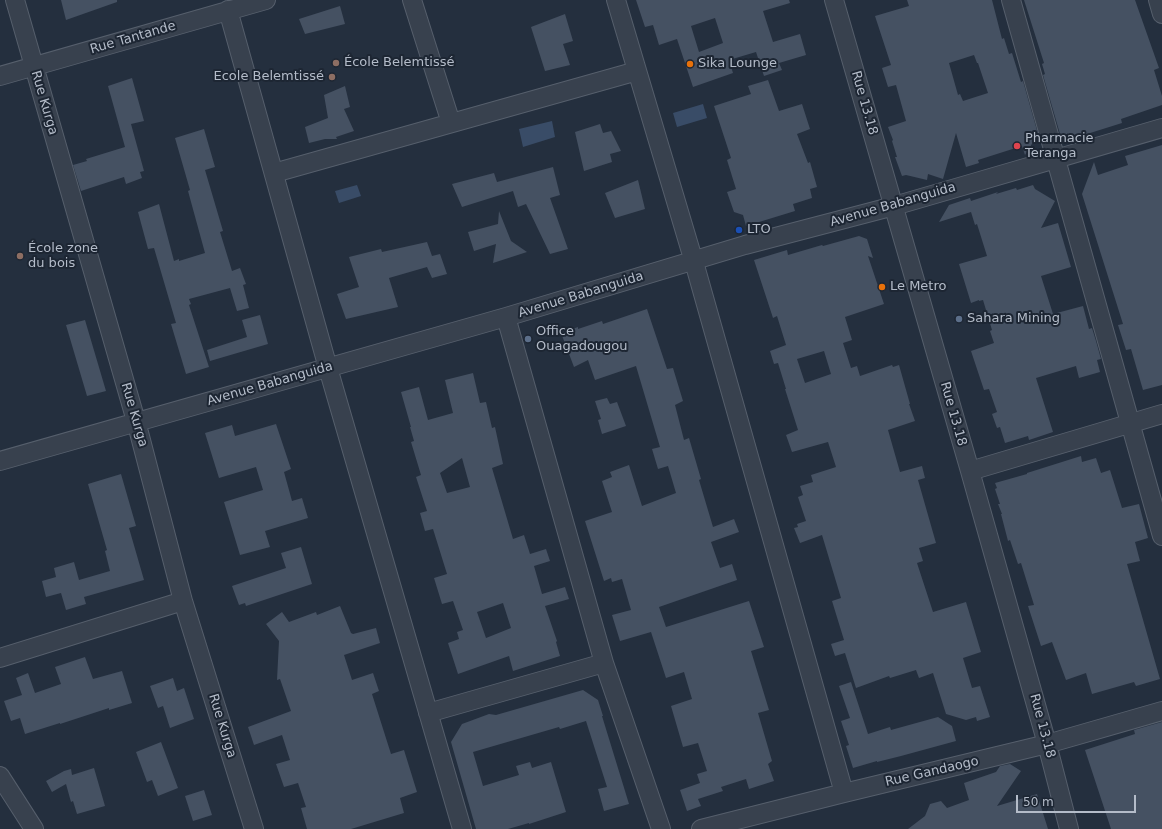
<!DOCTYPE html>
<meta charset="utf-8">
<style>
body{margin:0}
#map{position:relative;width:1162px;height:829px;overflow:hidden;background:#242f3e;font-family:"DejaVu Sans",sans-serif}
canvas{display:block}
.scale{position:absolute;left:1016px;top:795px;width:120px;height:18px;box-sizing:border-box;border:2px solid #b4bcc9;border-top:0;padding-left:5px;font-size:12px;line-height:14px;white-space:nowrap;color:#b4bcc9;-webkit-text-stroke:3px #1d2633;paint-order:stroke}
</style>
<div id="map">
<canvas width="1162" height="829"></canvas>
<div class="scale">50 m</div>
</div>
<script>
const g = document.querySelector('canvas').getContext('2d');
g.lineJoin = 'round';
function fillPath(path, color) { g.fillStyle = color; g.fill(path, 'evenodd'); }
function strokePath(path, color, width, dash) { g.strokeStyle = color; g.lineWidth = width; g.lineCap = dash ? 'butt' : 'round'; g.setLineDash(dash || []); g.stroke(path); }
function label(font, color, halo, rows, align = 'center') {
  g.font = font + ' "DejaVu Sans",sans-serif'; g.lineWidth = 4; g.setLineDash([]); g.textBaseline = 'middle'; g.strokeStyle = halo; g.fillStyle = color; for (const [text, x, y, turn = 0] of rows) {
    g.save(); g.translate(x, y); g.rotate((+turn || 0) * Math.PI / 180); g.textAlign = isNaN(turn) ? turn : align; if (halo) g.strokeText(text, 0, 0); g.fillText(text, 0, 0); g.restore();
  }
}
fillPath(new Path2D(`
 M703 104 707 118 677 127 673 113Z
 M552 121 555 137 523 147 519 129Z
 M357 185 361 196 339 203 335 191Z`), '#394c67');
fillPath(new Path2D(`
 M61 0H117V2L66 20Z
 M636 0H789L790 3 763 11 773 42 800 34 806 55 779 63 782 70 764 76 756 52 729 60 733 73 693 87 677 39 659 45 653 25 645 27ZM715 18 723 43 699 52 691 26Z
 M907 0H992L1002 39 1004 38 1009 54 1012 53 1021 82 1023 81 1038 134 1025 155 1022 146 978 160 979 163 966 167 956 133 943 179 928 174 927 180 906 175 902 176 895 157H897L892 141 893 140 888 127 906 121 896 85 888 87 882 68 891 65 875 16 909 6ZM974 55 977 63H978L988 93 963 101 960 94 958 95 949 63Z
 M1024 0H1135L1159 68 1154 70 1162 96V105L1121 119 1122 123 1071 139 1060 134 1043 75 1045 74 1042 64 1044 63Z
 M340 6 345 24 305 34 299 19Z
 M565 14 573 41 563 44 570 65 545 71 531 27Z
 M132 78 144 121 131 124 144 171 140 172 142 178 126 184 124 177 81 191 73 165 87 161 86 159 125 147 108 86Z
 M768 80 779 111 802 104 810 129 797 134 808 163 810 162 817 187 810 189 812 198 793 204 795 211 746 226 743 215 734 212 727 192 736 189 727 160 731 158 714 106 751 94 748 86Z
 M345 86 350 107 344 109 354 131 336 137 337 139H325L309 143 305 127 328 118 324 95Z
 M600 124 603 133 611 131 621 151 610 154 612 162 584 171 575 132Z
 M204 129 215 167 205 170 223 231 220 232 232 271 240 268 246 284 243 285 249 308 237 311 230 288 189 299 191 304 189 305 209 367 186 374 171 324 176 323 154 248 148 249 138 212 159 204 174 261 179 259V261L205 253 188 191 190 190 175 138Z
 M1162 145V385L1143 390 1131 349 1126 350 1118 325 1123 324 1082 194 1094 162 1098 175 1128 165 1125 156Z
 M553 167 560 195 550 198 568 249 550 254 526 204 518 207 513 191 462 207 452 184 494 173 497 182Z
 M638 180 645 209 615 218 605 193Z
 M1033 185 1035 189 1055 201 1041 228 1058 223 1071 267 1041 276 1053 314 1083 306 1089 329 1092 328 1096 341 1101 359 1097 360 1100 372 1079 378 1076 366 1036 378 1053 432 1029 440 1028 436 1005 443 1000 427 997 428 992 414 997 412 989 389 984 390 971 351 994 343 990 331 992 330 983 300 979 301V300L971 303 959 264 987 256 977 224 975 225 971 212 939 222 949 205 970 198 971 201 998 192 996 194 1016 188 1017 190Z
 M499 211 511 241 527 252 493 263 496 244 474 251 468 232 498 224Z
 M859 236 867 239 873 258 868 256 884 304 845 317 852 340 843 343 851 368 857 366 860 376 892 365 893 367 899 365 910 404H909L915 421 888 430 900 472 922 466 925 478 918 480 936 543 919 548 923 561 917 563 933 612 966 602 981 652 963 658 972 688 980 686 990 717 977 721 976 717 966 720 946 714 933 673 919 678 916 670 890 678 889 676 856 688 845 653 835 656 831 644 844 640 832 601 841 598 822 535 800 543 794 528 798 527 797 524 806 521 798 497 803 495 800 486 813 482 811 475 836 467 828 442 792 452 786 435 798 430 785 389H786L778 363 774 364 770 351 786 345 777 316 773 318 754 260 787 250 788 255 822 245 823 246ZM824 351 831 374 805 383 797 359Z
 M427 242 432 256 440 254 447 274 432 278 427 267 389 278 398 307 346 319 337 294 359 287 349 257 381 249 382 252Z
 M647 309 667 369 673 368 683 401 675 405 684 440 689 438 701 479 699 480 713 527 734 519 739 532 711 542 720 568 732 564 737 580 659 607 666 627 749 601 764 647 751 651 769 710 758 713 772 761 768 764 774 781 749 789 746 779 721 787 723 791 698 799 701 806 687 811 680 790 700 783 697 774 707 771 698 743 683 747 671 706 692 699 684 672 666 678 651 632 620 641 612 615 631 610 622 579 612 582 611 578 604 581 585 521 612 512 602 481 612 477 610 472 629 465 642 506 676 493 668 466 658 469 652 449 660 447 636 366 595 380 588 360 574 367 561 333 578 327V329L602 321 603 324Z
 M260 315 268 344 210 361 207 350 247 337 242 320Z
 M85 320 106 391 87 396 66 325Z
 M473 373 480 403 486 402 492 428 495 427 503 464 492 468 513 539 524 535 530 554 546 549 550 561 534 566 542 594 565 587 569 599 545 606 557 641 556 642 560 656 513 671 509 656 458 674 448 643 459 639 457 632 463 630 453 601 442 604 434 578 447 574 433 529 425 531 420 513 427 511 416 477 421 475 411 442 414 441 410 427H411L401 392 419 387 428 420 453 413 445 380ZM462 458 470 487 447 493 440 473ZM503 603 511 628 486 638 477 612Z
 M607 398 610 404 617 402 626 426 602 434 598 420 601 419 595 401Z
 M276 424 291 469 284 472 292 501 302 498 308 518 265 531 270 547 240 555 224 502 263 490 256 467 219 478 205 433 232 425 235 436Z
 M1081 456 1082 462 1096 458 1101 473 1110 470 1122 508 1139 504 1148 538 1135 542 1140 561 1127 564 1160 679 1136 686 1134 682 1092 694 1086 673 1066 680 1052 642 1041 646 1028 606 1034 605 1021 563 1018 564 1010 540 1008 541 1001 514H1002L998 504H1000L995 489 997 488 995 483 1027 474V473Z
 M121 474 136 526 129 528 144 580 84 597 86 604 66 610 61 593 46 597 42 581 56 577 54 568 74 562 79 580 110 571 105 551 107 550 88 484Z
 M301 547 312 584 246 606 245 603 239 605 232 586 286 568 281 553Z
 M340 606 351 633 353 634 376 628 380 643 344 655 352 680 373 673 379 691 372 694 391 754 404 750 417 792 400 798 404 813 351 829H307L301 808 306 807 298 783 284 787 276 764 290 760 282 735 254 745 248 727 291 711 280 679 277 680 279 641 266 624 282 612 289 622 316 612 317 615Z
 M85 657 93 679 122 671 132 703 109 710V708L60 724V723L25 734 20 718 11 721 4 701 22 695 16 678 28 673 35 693 61 684 55 667Z
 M173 678 177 691 184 688 194 719 170 728 163 706 158 708 150 686Z
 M851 682 868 734 890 727 891 730 938 717 952 726 956 741 901 756 877 762V761L853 768 846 746 849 745 841 721 850 718 839 686Z
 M583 690 598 700 603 716H602L629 804 604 811 598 789 607 787 586 721 560 729 559 727 473 752 483 786 519 775 516 766 530 762 532 768 551 762 566 812 529 824V823L508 829H476L451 742 462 724 489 714 496 715Z
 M1162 722V829H1111L1085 750 1135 734 1134 730Z
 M161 742 178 788 158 796 152 780 147 782 136 752Z
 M1010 764 1021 771 997 806 1037 794 1048 829H908L925 816 930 804 941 801 947 808 969 800 964 783 996 772 1000 766Z
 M94 768 105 806 77 814 73 801 71 802 66 784 52 792 46 781 64 771 71 769 72 775Z
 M204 790 212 815 193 821 185 796Z`), '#455162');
const minor = new Path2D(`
 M15 0 136 421 183 601 254 829
 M412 0 451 123
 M616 0 694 262 844 793
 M834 0 970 471 1047 744 1069 829
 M1011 0 1162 536
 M1158 0 1162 14
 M228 10 328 368 462 829
 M0 76 266 0
 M274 173 637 71
 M506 317 604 663 661 829
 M0 461 506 317 745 245 894 206 1162 128
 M970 471 1162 414
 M0 658 183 601
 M428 713 604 663
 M0 776 34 829
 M701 829 844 793 1047 744 1162 711`);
strokePath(minor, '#565f6c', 20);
strokePath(minor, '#38414e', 18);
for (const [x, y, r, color] of [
 [336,63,4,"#8d6e63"],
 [690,64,4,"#e8710a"],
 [332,77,4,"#8d6e63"],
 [1017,146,4,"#e0444e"],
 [739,230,4,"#1a4fb4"],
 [20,256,4,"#8d6e63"],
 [882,287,4,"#e8710a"],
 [959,319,4,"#5c6f8a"],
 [528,339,4,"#5c6f8a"]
]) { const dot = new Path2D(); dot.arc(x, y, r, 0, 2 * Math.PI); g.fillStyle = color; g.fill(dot); strokePath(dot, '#1d2633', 1.5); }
label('13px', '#b4bcc9', '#1d2633', [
 ["Rue Tantande",133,38,-16],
 ["Rue Kurga",44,103,74],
 ["Rue 13.18",864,103,74],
 ["Avenue Babanguida",893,205,-16],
 ["Avenue Babanguida",581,295,-17],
 ["Avenue Babanguida",270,384,-16],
 ["Rue 13.18",953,414,74],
 ["Rue Kurga",134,415,74],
 ["Rue Kurga",222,726,73],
 ["Rue 13.18",1042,726,75],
 ["Rue Gandaogo",932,772,-13]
]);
label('13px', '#b4bcc9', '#1d2633', [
 ["École Belemtissé",344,63],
 ["Sika Lounge",698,64],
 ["Ecole Belemtissé",324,77,"right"],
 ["Pharmacie",1025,139],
 ["Teranga",1025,154],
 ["LTO",747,230],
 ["École zone",28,249],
 ["du bois",28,264],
 ["Le Metro",890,287],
 ["Sahara Mining",967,319],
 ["Office",536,332],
 ["Ouagadougou",536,347]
], 'left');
</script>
